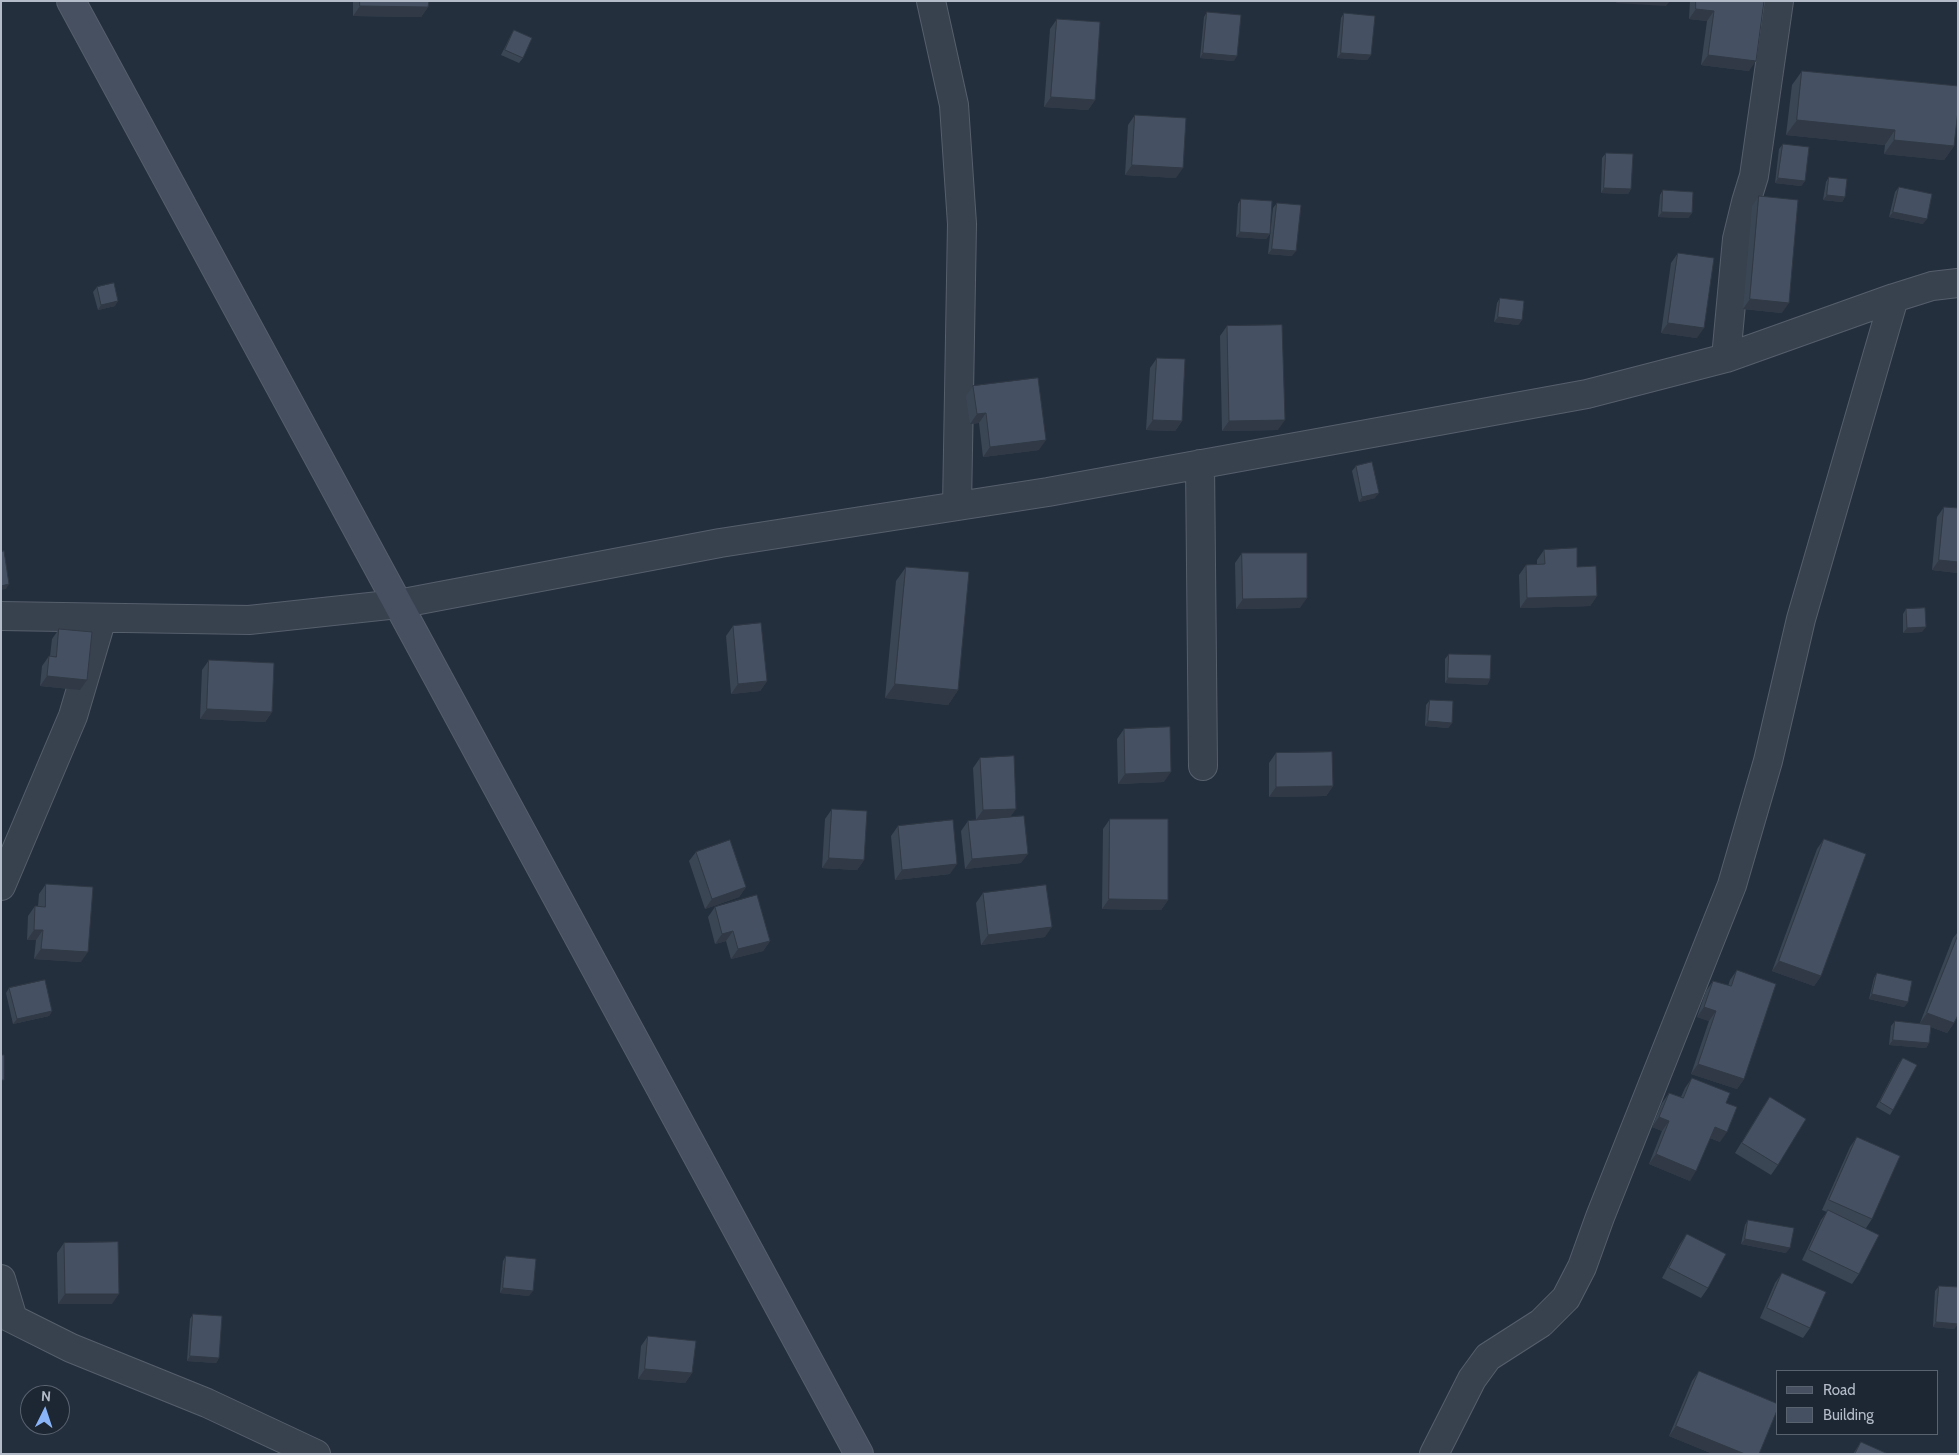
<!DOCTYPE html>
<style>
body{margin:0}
#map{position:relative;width:1959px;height:1455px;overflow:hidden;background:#242f3e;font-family:Cabin,sans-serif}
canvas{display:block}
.frame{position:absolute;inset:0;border:2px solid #b4bcc9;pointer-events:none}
.legend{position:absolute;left:1776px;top:1370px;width:162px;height:65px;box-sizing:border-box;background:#1d2633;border:1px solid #59626f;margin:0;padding:6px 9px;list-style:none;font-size:15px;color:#b4bcc9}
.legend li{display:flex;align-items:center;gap:10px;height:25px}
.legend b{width:25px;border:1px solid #59626f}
.north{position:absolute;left:20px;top:1385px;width:50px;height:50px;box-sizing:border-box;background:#1d2633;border:1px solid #59626f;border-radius:50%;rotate:4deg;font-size:14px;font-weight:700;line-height:20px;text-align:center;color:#b4bcc9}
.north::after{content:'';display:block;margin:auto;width:18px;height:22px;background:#8ab4f8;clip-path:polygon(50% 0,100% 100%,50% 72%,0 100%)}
</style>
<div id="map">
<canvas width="1959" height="1455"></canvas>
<div class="frame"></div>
<ul class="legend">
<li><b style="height:6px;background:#465061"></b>Road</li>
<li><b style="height:14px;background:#455162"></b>Building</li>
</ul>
<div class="north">N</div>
</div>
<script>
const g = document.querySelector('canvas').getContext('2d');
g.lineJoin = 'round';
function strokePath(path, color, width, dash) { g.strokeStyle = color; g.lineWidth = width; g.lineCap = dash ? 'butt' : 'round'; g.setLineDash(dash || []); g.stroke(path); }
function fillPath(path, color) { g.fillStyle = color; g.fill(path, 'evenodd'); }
const street = new Path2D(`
 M931 1 954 105 962 224 957 506
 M1726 358 1737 239 1746 202 1754 176 1779 1
 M1200 464 1203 766
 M1 616 249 620 398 604 720 543 1048 492 1587 394 1726 358 1894 298 1932 286 1958 283
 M1 886 73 716 102 618
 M1 1279 13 1319
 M1 1313 71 1348 207 1403 316 1454
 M1434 1454 1472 1379 1488 1357 1541 1323 1566 1298 1582 1267 1600 1217 1732 885 1768 761 1801 619 1894 298`);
const secondary = new Path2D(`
 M71 1 859 1454`);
strokePath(street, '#565f6c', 30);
strokePath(secondary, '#565f6c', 30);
strokePath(street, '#38414e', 28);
strokePath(secondary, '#465061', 28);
fillPath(new Path2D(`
 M353 1H429L428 7 421 17 353 16Z
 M1690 1H1764L1749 71 1701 65 1707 21 1689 19Z
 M1207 12 1234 61 1200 58 1204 17Z
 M1344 13 1371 55 1367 60 1337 58 1341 18Z
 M1057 19 1095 100 1088 110 1044 107 1050 29Z
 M514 30 523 58 519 63 501 55 511 35Z
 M1802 71 1954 146 1944 160 1884 154 1885 145 1786 135 1792 85Z
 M1135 115 1176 178 1125 175 1128 125Z
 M1783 144 1805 181 1801 186 1775 183 1779 149Z
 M1606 153 1631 189 1628 194 1601 193 1602 158Z
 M1829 177 1845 197 1842 202 1823 200 1826 182Z
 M1899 187 1923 224 1889 217 1895 192Z
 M1663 190 1692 213 1688 218 1658 217 1660 195Z
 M1759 196 1782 313 1743 309 1752 206Z
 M1241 199 1270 234 1266 239 1236 237 1238 204Z
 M1277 203 1292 256 1268 254 1273 208Z
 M1678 253 1697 338 1661 333 1671 263Z
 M97 287 115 306 98 310 93 292Z
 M1500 298 1522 320 1518 325 1494 322 1497 303Z
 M1227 326 1278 430 1222 431 1220 336Z
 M1157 358 1182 421 1175 431 1146 430 1150 368Z
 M973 386 1039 450 983 457 979 423 970 424 966 396Z
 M1356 466 1375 498 1359 502 1352 471Z
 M1944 507 1958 573 1932 570 1937 517Z
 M1544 550 1577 567 1597 596 1590 606 1520 608 1519 575 1526 565 1537 564V560Z
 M1242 553 1300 608 1236 609 1235 563Z
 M906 567 958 690 948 705 885 698 896 581Z
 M1906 609 1922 632 1903 633V614Z
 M733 626 767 681 760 691 731 694 726 636Z
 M59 629 80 690 40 686 42 666 49 656H50L52 639Z
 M1449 654 1490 679 1487 685 1445 683V659Z
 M209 660 272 712 265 722 200 719 202 670Z
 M1430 700 1452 723 1448 728 1425 726 1426 705Z
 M1124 729 1164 782 1118 784 1117 739Z
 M1276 753 1333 786 1326 796 1269 797V763Z
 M980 758 1010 817 1021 863 965 869 961 831 968 821 984 820H976L973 768Z
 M832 809 864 860 857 870 822 868 825 819Z
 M1110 819 1168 900 1161 910 1102 909 1103 829Z
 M898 826 950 874 895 880 891 836Z
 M1824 839 1821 976 1814 986 1772 971 1817 849Z
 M696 852 746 887 739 897 705 909 689 861Z
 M46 884 81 962 34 959 36 940H27L28 916 35 906H38L39 894Z
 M983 893 1045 937 981 945 976 903Z
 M715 907 770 941 763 951 731 959 726 941 715 944 708 917Z
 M1958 932V1015L1954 1023 1947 1033 1931 1027 1929 1043 1926 1048 1889 1045 1891 1026 1895 1021 1922 1024 1920 1023 1953 938Z
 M1737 970 1744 1079 1737 1089 1691 1074 1709 1021 1697 1017 1706 991 1713 981 1728 986 1730 980Z
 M1877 973 1908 1002 1904 1007 1869 999 1874 978Z
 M9 988 52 1011 49 1016 13 1024 6 993Z
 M1903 1058 1893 1110 1890 1115 1876 1107 1899 1063Z
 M1692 1078 1726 1103 1720 1142 1710 1138 1690 1181 1649 1164 1662 1131 1652 1127 1662 1103 1669 1093 1681 1097 1685 1088Z
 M1770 1097 1778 1165 1771 1175 1735 1153 1763 1107Z
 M1857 1137 1872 1219 1866 1228 1859 1274 1852 1284 1802 1260 1821 1220 1827 1212 1822 1210 1850 1147Z
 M1748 1220 1786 1253 1741 1244 1745 1225Z
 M1687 1234 1708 1288 1701 1298 1662 1278 1680 1244Z
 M1958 1239V1257L1957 1256Z
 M64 1243 112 1304H58L57 1253Z
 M506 1256 529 1296 500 1293 503 1261Z
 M1782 1273 1810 1328 1803 1338 1760 1318 1775 1283Z
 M1939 1286 1958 1287V1324L1954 1329 1933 1327 1935 1291Z
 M193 1314 219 1358 216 1363 187 1361 190 1319Z
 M648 1336 692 1373 685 1383 638 1379 641 1346Z
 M1699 1371 1759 1454H1713L1669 1436 1692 1381Z
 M1861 1442 1888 1454H1853Z`), '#3b4654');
fillPath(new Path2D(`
 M1617 1H1670L1666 6 1616 3Z
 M360 6 428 7 421 17 353 16Z
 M1696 9 1714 11 1707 21 1689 19Z
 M1203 53 1237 56 1234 61 1200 58Z
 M1341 53 1371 55 1367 60 1337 58Z
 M1708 55 1756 61 1749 71 1701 65Z
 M1051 97 1095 100 1088 110 1044 107Z
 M1797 120 1895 130 1885 145 1786 135Z
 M1894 140 1954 146 1944 160 1884 154Z
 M1132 165 1183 168 1176 178 1125 175Z
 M1778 178 1805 181 1801 186 1775 183Z
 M1604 188 1631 189 1628 194 1601 193Z
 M1827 195 1845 197 1842 202 1823 200Z
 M1662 212 1692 213 1688 218 1658 217Z
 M1893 212 1927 219 1923 224 1889 217Z
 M1240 232 1270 234 1266 239 1236 237Z
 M1272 249 1296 251 1292 256 1268 254Z
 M1750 299 1789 303 1782 313 1743 309Z
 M118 301 115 306 98 310 101 305Z
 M1498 317 1522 320 1518 325 1494 322Z
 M1668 323 1704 328 1697 338 1661 333Z
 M986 413 979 423 970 424 977 414Z
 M1153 420 1182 421 1175 431 1146 430Z
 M1285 420 1278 430 1222 431 1229 421Z
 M1046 440 1039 450 983 457 990 447Z
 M1379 493 1375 498 1359 502 1362 497Z
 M1939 560 1958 562V573L1932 570Z
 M9 584 6 589 1 590V586Z
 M1597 596 1590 606 1520 608 1527 598Z
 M1307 598 1300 608 1236 609 1243 599Z
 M1926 627 1922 632 1903 633 1907 628Z
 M47 676 87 680 80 690 40 686Z
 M1448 678 1490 679 1487 685 1445 683Z
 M767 681 760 691 731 694 738 684Z
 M895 684 958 690 948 705 885 698Z
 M207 709 272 712 265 722 200 719Z
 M1428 721 1452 723 1448 728 1425 726Z
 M1171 772 1164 782 1118 784 1125 774Z
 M1333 786 1326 796 1269 797 1276 787Z
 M1016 809 1009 819 976 820 983 810Z
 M1028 854 1021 863 965 869 972 859Z
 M829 858 864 860 857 870 822 868Z
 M957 864 950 874 895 880 902 870Z
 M746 887 739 897 705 909 712 899Z
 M1109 899 1168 900 1161 910 1102 909Z
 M1052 927 1045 937 981 945 988 935Z
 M34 930H43L36 940H27Z
 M733 931 726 941 715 944 722 934Z
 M770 941 763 951 731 959 738 949Z
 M41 949 88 952 81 962 34 959Z
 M1779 961 1821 976 1814 986 1772 971Z
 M1872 994 1908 1002 1904 1007 1869 999Z
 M1704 1007 1716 1011 1709 1021 1697 1017Z
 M52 1011 49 1016 13 1024 17 1019Z
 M1927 1013 1954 1023 1947 1033 1920 1023Z
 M1893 1040 1929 1043 1926 1048 1889 1045Z
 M1698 1064 1744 1079 1737 1089 1691 1074Z
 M1659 1117 1669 1121 1662 1131 1652 1127Z
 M1715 1127 1727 1132 1720 1142 1708 1137Z
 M1656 1154 1696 1171 1690 1181 1649 1164Z
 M1745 1239 1790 1248 1786 1253 1741 1244Z
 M503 1288 533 1291 529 1296 500 1293Z
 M65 1294H119L112 1304H58Z
 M1936 1322 1958 1324 1954 1329 1933 1327Z
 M190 1356 219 1358 216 1363 187 1361Z
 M645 1369 692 1373 685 1383 638 1379Z
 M1676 1426 1745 1454H1713L1669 1436Z`), '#303945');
const building = new Path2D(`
 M360 1H429L428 7 360 6Z
 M1696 1H1764L1756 61 1708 55 1714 11 1696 9Z
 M1207 12 1241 15 1237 56 1203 53Z
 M1344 13 1375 16 1371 55 1341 53Z
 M1057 19 1100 22 1095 100 1051 97Z
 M514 30 532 38 523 58 505 50Z
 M1802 71 1958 86V110L1954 146 1894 140 1895 130 1797 120Z
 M1135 115 1186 118 1183 168 1132 165Z
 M1783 144 1809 147 1805 181 1778 178Z
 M1606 153 1633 154 1631 189 1604 188Z
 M1829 177 1847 179 1845 197 1827 195Z
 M1899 187 1932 194 1927 219 1893 212Z
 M1663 190 1693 192 1692 213 1662 212Z
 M1759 196 1798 200 1789 303 1750 299Z
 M1241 199 1272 201 1270 234 1240 232Z
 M1277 203 1301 205 1296 251 1272 249Z
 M1678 253 1714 258 1704 328 1668 323Z
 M114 283 118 301 101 305 97 287Z
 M1500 298 1524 301 1522 320 1498 317Z
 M1282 325 1285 420 1229 421 1227 326Z
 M1157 358 1185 359 1182 421 1153 420Z
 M1038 378 1046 440 990 447 986 413 977 414 973 386Z
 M1372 462 1379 493 1362 497 1356 466Z
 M1944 507 1958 508V562L1939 560Z
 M1577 548V567L1596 566 1597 596 1527 598 1526 565 1545 564 1544 550Z
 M4 551 9 584 1 586V552Z
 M1242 553H1307V598L1243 599Z
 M906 567 969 572 958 690 895 684Z
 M1925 608 1926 627 1907 628 1906 609Z
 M761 623 767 681 738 684 733 626Z
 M59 629 92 632 87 680 47 676 49 656 56 657Z
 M1449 654 1491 655 1490 679 1448 678Z
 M209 660 274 663 272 712 207 709Z
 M1430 700 1453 701 1452 723 1428 721Z
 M1170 727 1171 772 1125 774 1124 729Z
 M1332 752 1333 786 1276 787V753Z
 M1014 756 1016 809 983 810 980 758Z
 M832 809 867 811 864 860 829 858Z
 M1024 816 1028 854 972 859 968 821Z
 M1110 819H1168V900L1109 899Z
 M953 820 957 864 902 870 898 826Z
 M1824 839 1866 854 1821 976 1779 961Z
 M730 840 746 887 712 899 696 852Z
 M46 884 93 887 88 952 41 949 43 930H34L35 906 45 907Z
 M1046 885 1052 927 988 935 983 893Z
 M757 895 770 941 738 949 733 931 722 934 715 907Z
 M1958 935V1015L1954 1023 1927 1013Z
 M1737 970 1776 984 1744 1079 1698 1064 1716 1011 1704 1007 1713 981 1731 986Z
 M1877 973 1912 981 1908 1002 1872 994Z
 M45 980 52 1011 17 1019 9 988Z
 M1895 1021 1931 1025 1929 1043 1893 1040Z
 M1 1055H4V1080H1Z
 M1903 1058 1917 1065 1893 1110 1880 1102Z
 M1692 1078 1730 1093 1726 1103 1737 1107 1727 1132 1715 1127 1696 1171 1656 1154 1669 1121 1659 1117 1669 1093 1683 1098Z
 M1770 1097 1806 1119 1778 1165 1742 1143Z
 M1857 1137 1900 1156 1872 1219 1829 1200Z
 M1828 1210 1879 1235 1859 1274 1809 1250Z
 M1748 1220 1794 1228 1790 1248 1745 1239Z
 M1687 1234 1726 1254 1708 1288 1669 1268Z
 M118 1242 119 1294H65L64 1243Z
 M506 1256 536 1259 533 1291 503 1288Z
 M1782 1273 1826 1292 1810 1328 1767 1308Z
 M1939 1286 1958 1287V1324L1936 1322Z
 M193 1314 222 1316 219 1358 190 1356Z
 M648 1336 696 1341 692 1373 645 1369Z
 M1699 1371 1778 1404V1408L1759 1454H1745L1676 1426Z
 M1861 1442 1888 1454H1855Z`);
fillPath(building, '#455162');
strokePath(building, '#303945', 1);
</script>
